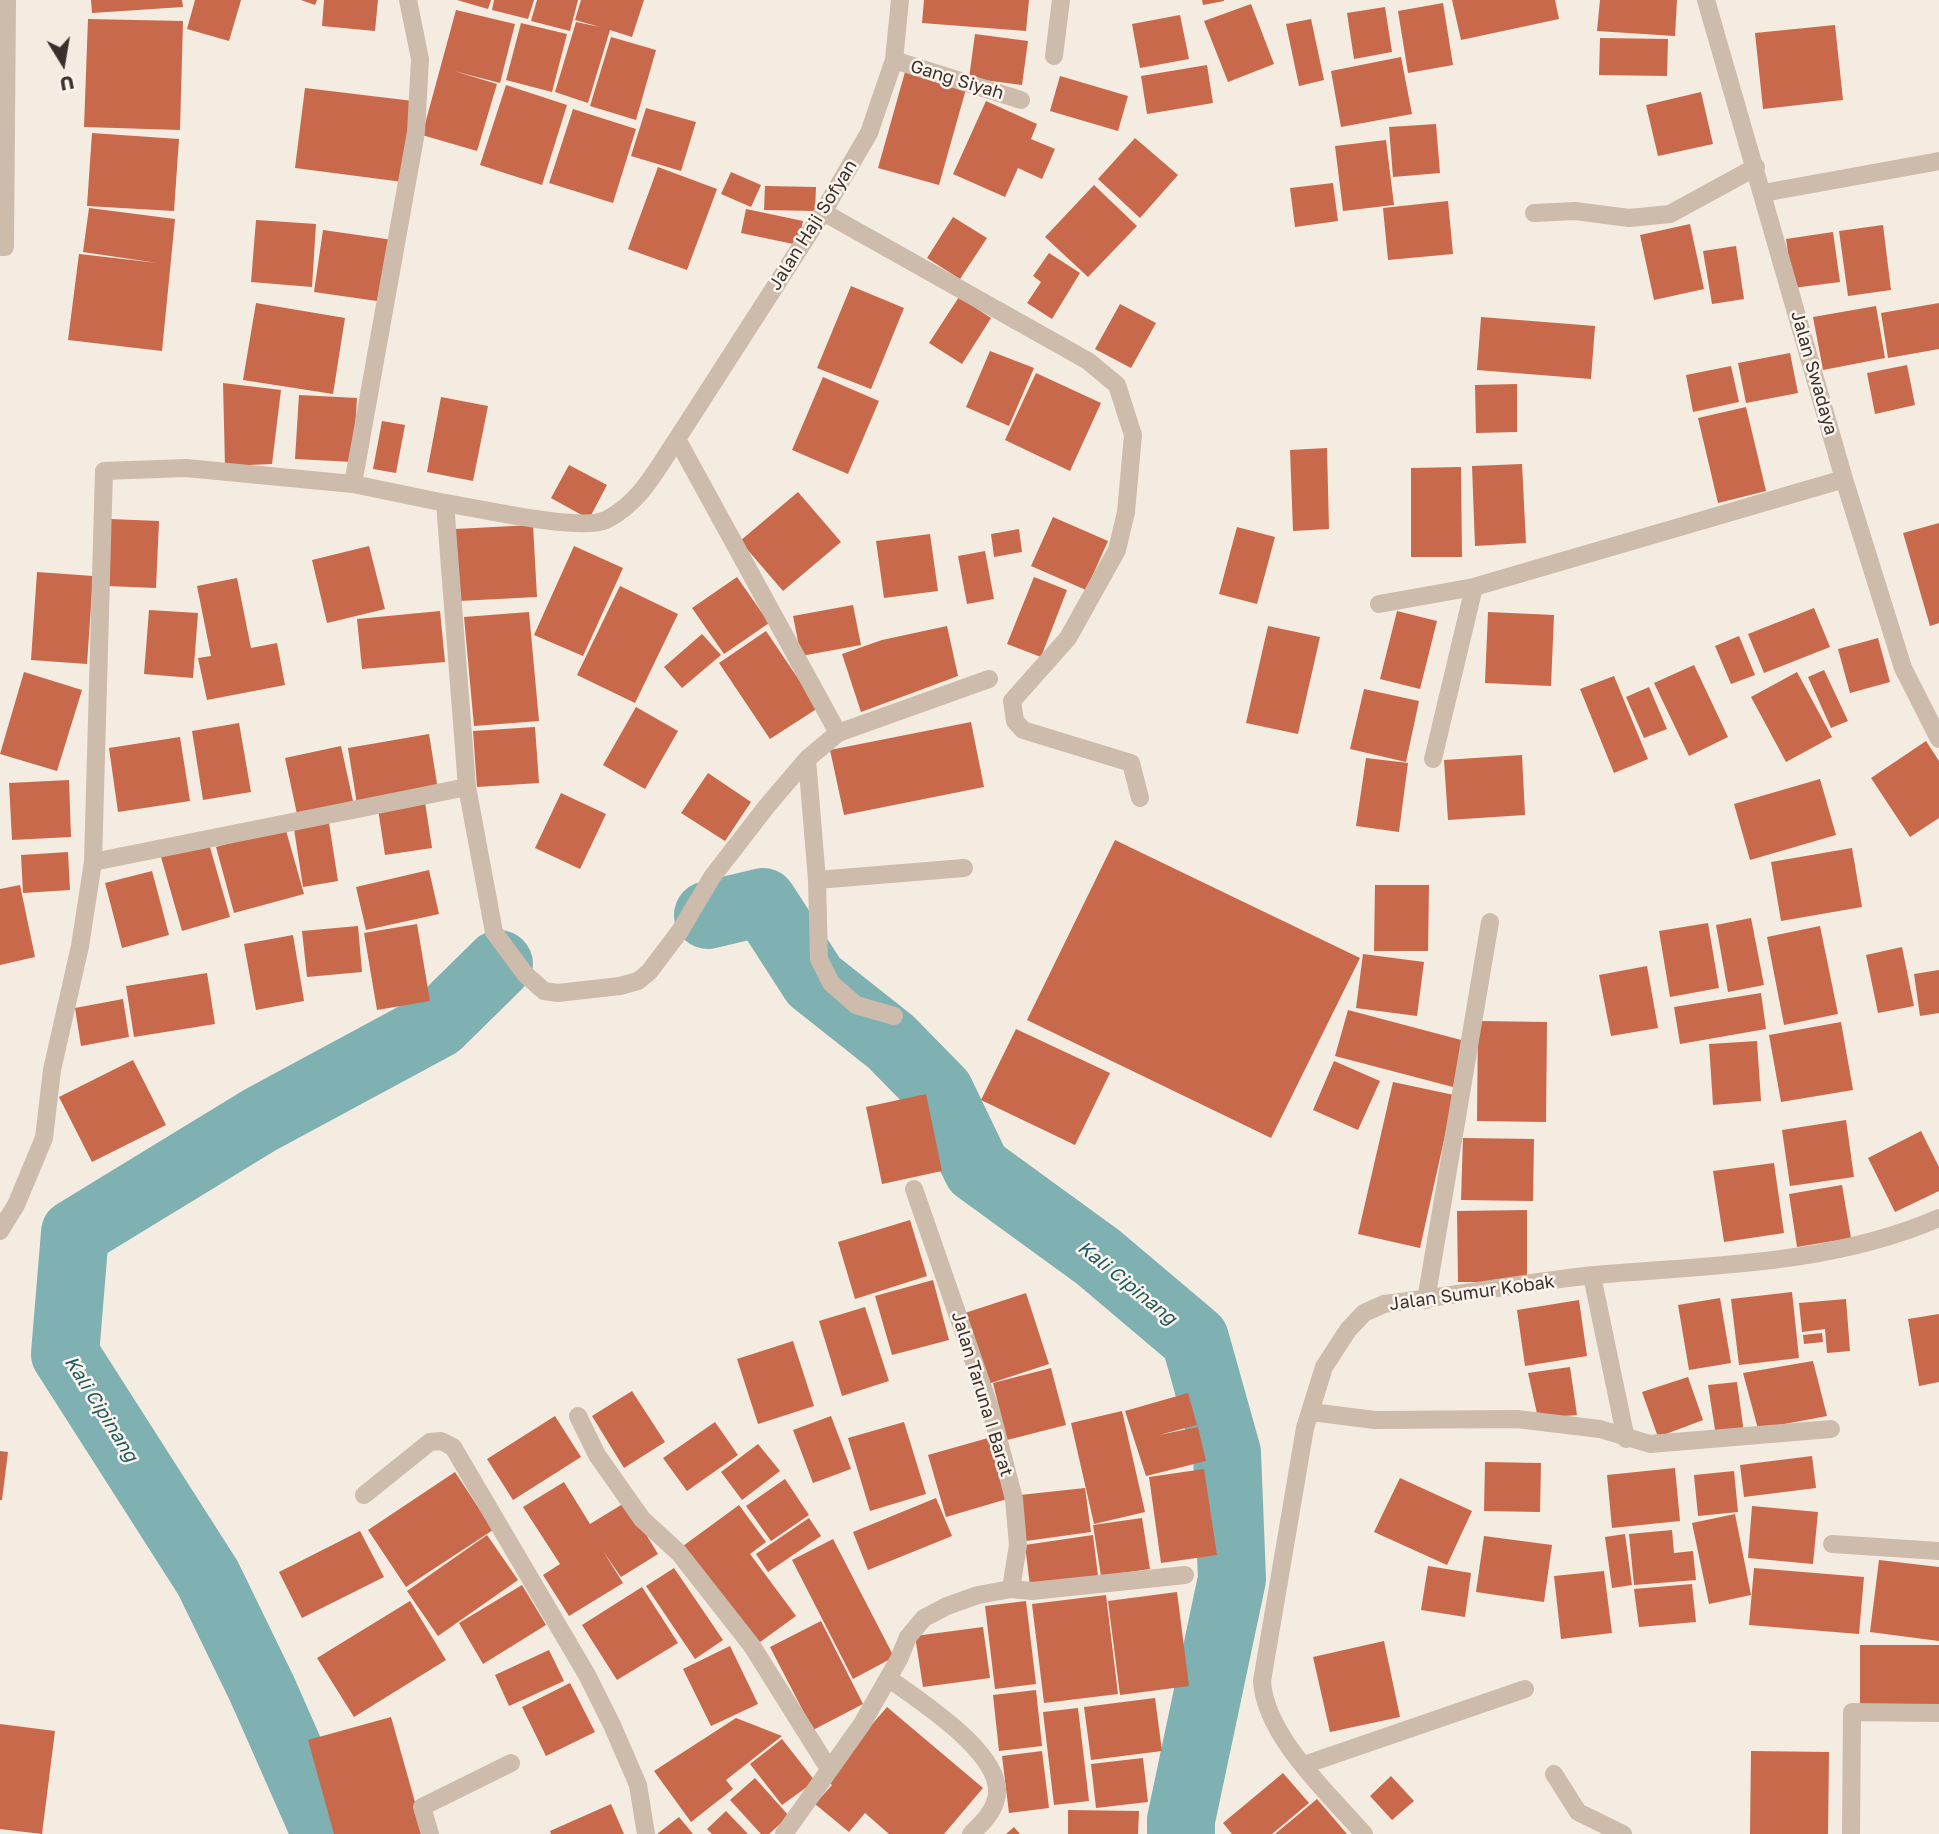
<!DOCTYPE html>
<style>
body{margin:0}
#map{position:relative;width:1939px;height:1834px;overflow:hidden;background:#f4ebe1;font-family:"Golos Text",sans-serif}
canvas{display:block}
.north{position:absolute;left:28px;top:28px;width:70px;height:70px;-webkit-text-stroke:5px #fbf5ee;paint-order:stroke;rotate:169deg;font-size:19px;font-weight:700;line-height:28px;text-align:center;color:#3b302b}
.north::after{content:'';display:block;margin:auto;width:24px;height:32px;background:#3b302b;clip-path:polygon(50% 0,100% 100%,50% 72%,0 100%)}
</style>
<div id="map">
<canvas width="1939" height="1834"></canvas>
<div class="north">U</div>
</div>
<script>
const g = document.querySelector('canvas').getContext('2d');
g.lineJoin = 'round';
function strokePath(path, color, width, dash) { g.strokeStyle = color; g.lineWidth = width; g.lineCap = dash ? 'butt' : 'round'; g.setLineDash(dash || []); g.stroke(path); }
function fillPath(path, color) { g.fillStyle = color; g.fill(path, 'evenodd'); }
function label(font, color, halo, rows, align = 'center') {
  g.font = font + ' "Golos Text",sans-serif'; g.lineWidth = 5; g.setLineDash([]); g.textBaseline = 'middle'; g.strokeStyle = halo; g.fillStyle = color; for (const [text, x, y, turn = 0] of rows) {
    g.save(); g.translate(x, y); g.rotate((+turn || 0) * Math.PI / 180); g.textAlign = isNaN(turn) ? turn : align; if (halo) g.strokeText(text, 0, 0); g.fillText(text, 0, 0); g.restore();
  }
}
strokePath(new Path2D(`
 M708 915 763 902 814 981 891 1042 940 1092 977 1169 1098 1257 1195 1339 1227 1453 1232 1579 1181 1820V1834
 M326 1834 262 1689 208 1578 65 1354 75 1233 260 1120 438 1024 499 964`), '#7fb0b2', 68);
fillPath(new Path2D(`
 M91 0H182L183 7 92 13Z
 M195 0H241L229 41 187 29Z
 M301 0H317L315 5Z
 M324 0H378L375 31 322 26Z
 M457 0H491L488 9Z
 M494 0H534L528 19 492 10Z
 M537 0H578L570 31 531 21Z
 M581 0H644L632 37 610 30 588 103 555 92 576 22 600 27 575 20Z
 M924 0H1029L1026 31 922 23Z
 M1202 0H1224V1L1203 5Z
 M1452 0H1555L1559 19 1461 40Z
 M1600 0H1677L1675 36 1597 31Z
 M1443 3 1453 65 1408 73 1398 11Z
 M1251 4 1274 64 1228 82 1204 21Z
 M1385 7 1392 52 1354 59 1347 13Z
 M456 10 515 24 500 83 454 71 497 84 477 151 422 135Z
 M1180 15 1189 59 1140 68 1132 24Z
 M88 19 183 21 180 130 84 127Z
 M1311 19 1324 80 1299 86 1286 24Z
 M521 23 567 34 552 92 506 80Z
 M1835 25 1843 100 1763 109 1755 33Z
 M975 34 1028 41 1022 85 969 78Z
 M611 37 656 50 636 120 590 106Z
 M1600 38 1668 39 1667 76 1599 75Z
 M1401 57 1412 114 1341 127 1331 71Z
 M1207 65 1213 103 1147 114 1141 76Z
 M905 72 966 89 939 185 878 168Z
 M1060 76 1128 96 1118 131 1050 111Z
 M506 85 567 105 542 185 480 165Z
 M305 88 413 101 403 182 295 168Z
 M1701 92 1713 144 1658 156 1646 105Z
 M986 101 1037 124 1031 139 1055 149 1042 179 1018 168 1005 197 953 174Z
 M646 108 696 122 681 171 631 156Z
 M573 109 636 129 613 203 549 183Z
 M1436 124 1440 173 1393 177 1389 127Z
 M92 133 179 139 174 211 87 206Z
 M1135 138 1178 175 1140 218 1098 179Z
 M1386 140 1394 205 1343 211 1335 146Z
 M658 167 717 189 687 270 628 249Z
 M731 172 761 185 751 207 721 194Z
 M1333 183 1338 221 1295 227 1290 188Z
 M1094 185 1137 226 1088 277 1045 237Z
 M765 186 816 187 815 211 764 210Z
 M1448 201 1453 254 1388 260 1383 208Z
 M89 208 175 219 162 351 68 340 79 254 158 263 83 252Z
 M746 209 803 221 798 245 741 233Z
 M953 217 987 238 960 279 927 258Z
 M256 220 316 224 312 287 251 282Z
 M1690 224 1704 289 1654 300 1640 235Z
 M1883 225 1891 290 1848 296 1839 231Z
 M323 230 393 240 384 302 314 292Z
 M1833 232 1840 282 1793 288 1786 239Z
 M1736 246 1744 299 1712 304 1703 251Z
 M1049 253 1080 273 1052 319 1027 303 1041 282 1033 276Z
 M851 286 904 308 871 389 817 368Z
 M959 297 991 318 962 364 929 343Z
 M256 303 345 318 333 394 243 380Z
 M1939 303V349L1888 358 1881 313Z
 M1120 304 1156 323 1131 368 1095 349Z
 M1876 306 1885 358 1823 370 1813 317Z
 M1481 317 1595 326 1591 379 1477 370Z
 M990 351 1034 368 1009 426 966 407Z
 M1790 353 1798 393 1746 403 1738 363Z
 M1907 365 1915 405 1875 414 1867 373Z
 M1731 366 1739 402 1693 412 1686 375Z
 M1036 373 1101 403 1070 471 1005 440Z
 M823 377 879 401 848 474 792 450Z
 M223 383 281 390 272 464 225 466Z
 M1517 384V432L1476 433 1475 385Z
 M299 395 357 398 353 462 295 459Z
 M441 397 488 406 473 481 427 472Z
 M1746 407 1766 491 1718 503 1698 418Z
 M382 421 405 425 396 473 373 469Z
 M1327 448 1329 529 1293 531 1290 450Z
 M1522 464 1526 543 1475 546 1472 466Z
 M569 465 607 485 589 519 551 498Z
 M1461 467 1462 557H1411V468Z
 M798 492 841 542 783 591 740 541Z
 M1053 517 1108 541 1086 590 1031 566Z
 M110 519 159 521 156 588 107 586Z
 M1939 523V623L1930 626 1903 533Z
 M533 525 537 597 459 601 455 529Z
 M1237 527 1275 537 1257 604 1219 594Z
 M1019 529 1022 552 994 557 991 534Z
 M930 534 938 591 884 598 876 541Z
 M369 546 385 609 327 623 312 560Z
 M574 546 623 568 583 656 534 635Z
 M985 551 994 599 967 604 958 556Z
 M37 572 93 576 87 664 31 660Z
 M737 577 769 623 724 654 692 608Z
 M1034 577 1067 590 1041 657 1007 644Z
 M237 578 251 648 277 643 285 685 207 700 198 658 211 656 197 586Z
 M620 586 678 614 635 703 577 675Z
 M853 605 861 645 801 656 793 616Z
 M1814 608 1830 647 1764 673 1748 634Z
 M149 610 198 613 193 678 144 674Z
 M440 611 445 662 362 669 357 619Z
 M1397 611 1437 621 1420 689 1380 679Z
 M529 612 539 721 474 726 464 617Z
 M1488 612 1554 615 1551 686 1485 683Z
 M947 626 958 676 861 712 842 654 882 640Z
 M1268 626 1320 637 1298 734 1246 723Z
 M766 631 818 708 770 739 719 663Z
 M702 634 721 655 682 688 664 667Z
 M1739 636 1755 675 1731 684 1715 646Z
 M1878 638 1890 682 1850 693 1838 649Z
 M1694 665 1728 737 1689 756 1654 683Z
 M1824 670 1848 721 1831 728 1808 677Z
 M24 672 82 690 57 771 0 754Z
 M1797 672 1832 737 1786 762 1751 697Z
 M1614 676 1648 759 1614 773 1580 689Z
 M1649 687 1667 729 1644 738 1626 697Z
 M1364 689 1419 701 1406 762 1350 749Z
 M636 707 678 731 645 789 603 765Z
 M971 722 984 787 844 815 830 750Z
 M239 723 251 792 203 800 192 731Z
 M535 727 539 783 477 787 473 731Z
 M429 734 438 790 357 804 348 748Z
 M180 737 190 801 118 812 109 748Z
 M1926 741 1939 761V818L1910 837 1871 778Z
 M341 746 353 801 297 814 285 758Z
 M1522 755 1525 815 1448 820 1444 760Z
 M1366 758 1408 763 1399 832 1356 826Z
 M708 773 751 802 725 841 681 813Z
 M1820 779 1836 835 1750 860 1734 804Z
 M69 780 71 837 12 840 9 783Z
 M561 793 606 814 580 869 535 848Z
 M425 802 432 848 385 855 378 809Z
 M329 823 338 881 303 887 294 829Z
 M285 827 304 894 234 913 216 847Z
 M1115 840 1360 958 1271 1138 1027 1020Z
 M209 844 230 917 182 931 161 857Z
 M1852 848 1862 907 1781 921 1771 862Z
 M68 852 70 890 23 893 21 855Z
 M429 870 439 914 366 930 356 887Z
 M152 871 169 935 122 948 105 883Z
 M20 885 35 957 0 965V889Z
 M1375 885H1429L1428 951H1374Z
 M1751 918 1764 985 1728 992 1716 925Z
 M1708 923 1719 988 1670 997 1659 931Z
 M417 924 430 1001 377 1010 364 933Z
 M358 926 362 972 307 977 302 931Z
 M1820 926 1838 1014 1784 1025 1767 937Z
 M293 935 304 1001 256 1010 244 944Z
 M1902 947 1914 1006 1878 1013 1866 955Z
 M1363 954 1424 962 1417 1016 1356 1008Z
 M1647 966 1658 1028 1611 1036 1599 975Z
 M1939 970V1013L1920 1016 1914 974Z
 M207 973 215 1024 134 1037 126 986Z
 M1761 993 1766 1029 1680 1044 1674 1007Z
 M123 999 129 1037 81 1046 75 1008Z
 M1348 1010 1465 1041 1453 1087 1335 1056Z
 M1478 1021 1547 1022 1546 1122 1477 1121Z
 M1841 1022 1853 1090 1781 1102 1769 1035Z
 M1016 1029 1110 1073 1075 1145 981 1100Z
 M1757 1041 1761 1101 1713 1105 1709 1044Z
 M133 1060 166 1125 92 1162 59 1097Z
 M1334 1061 1380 1081 1358 1130 1313 1110Z
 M1393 1082 1454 1095 1420 1248 1358 1234Z
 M926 1094 942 1171 882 1184 866 1107Z
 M1846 1120 1854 1177 1790 1186 1782 1130Z
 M1921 1131 1939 1167V1191L1895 1212 1868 1158Z
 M1463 1138 1534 1139 1533 1201 1461 1200Z
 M1774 1163 1784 1233 1724 1242 1713 1171Z
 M1842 1185 1851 1238 1797 1247 1789 1194Z
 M1527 1210V1282H1458L1457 1211Z
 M910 1220 927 1276 855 1299 838 1242Z
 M933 1280 949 1340 892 1355 875 1296Z
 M1792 1292 1799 1358 1739 1365 1731 1299Z
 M1026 1293 1049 1364 988 1384 965 1313Z
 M1720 1298 1731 1363 1689 1370 1678 1305Z
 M1846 1299 1850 1351 1827 1353 1825 1329 1802 1332 1799 1303Z
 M1579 1300 1587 1356 1525 1366 1517 1310Z
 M865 1307 889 1381 842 1396 819 1321Z
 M1939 1314V1382L1919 1386 1908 1319Z
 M1822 1333 1823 1342 1804 1344 1803 1335Z
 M793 1341 814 1406 758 1424 737 1359Z
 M1813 1361 1827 1416 1758 1429 1743 1373Z
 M1570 1367 1577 1415 1538 1418 1528 1373Z
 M1051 1368 1066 1425 1007 1440 993 1383Z
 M1688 1377 1703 1420 1658 1437 1642 1392Z
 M1737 1382 1744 1433 1716 1436 1708 1385Z
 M632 1391 665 1442 624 1468 592 1416Z
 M1188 1393 1197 1425 1159 1435 1198 1427 1206 1461 1146 1476 1125 1411Z
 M1122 1411 1145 1512 1094 1524 1071 1423Z
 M555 1416 581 1457 513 1500 487 1459Z
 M831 1416 851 1469 813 1483 793 1430Z
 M715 1422 738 1455 687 1491 663 1458Z
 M904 1422 926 1494 870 1511 848 1438Z
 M988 1438 1007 1499 946 1517 928 1455Z
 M758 1444 780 1471 742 1500 721 1472Z
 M0 1451 8 1452 2 1500H0Z
 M1812 1456 1816 1488 1744 1497 1740 1465Z
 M1485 1462 1541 1463 1540 1512 1484 1511Z
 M1675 1468 1680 1521 1612 1528 1607 1475Z
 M1204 1469 1217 1555 1161 1563 1149 1477Z
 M1734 1471 1738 1512 1698 1516 1694 1475Z
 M455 1472 493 1530 406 1587 368 1530Z
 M1400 1478 1472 1511 1447 1565 1374 1532Z
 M785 1479 809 1515 771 1541 746 1506Z
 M564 1482 590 1524 626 1502 658 1554 621 1577 603 1551 623 1583 569 1616 543 1575 560 1564 523 1507Z
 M1085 1488 1091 1532 1026 1541 1020 1495Z
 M936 1498 952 1536 868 1570 853 1532Z
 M739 1505 766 1542 750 1554 796 1616 756 1645 683 1546Z
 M1752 1506 1818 1512 1813 1564 1748 1558Z
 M1735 1514 1751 1595 1709 1604 1692 1523Z
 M809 1518 821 1536 768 1572 756 1554Z
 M1142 1518 1150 1569 1101 1576 1093 1525Z
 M1672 1530 1674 1553 1693 1551 1696 1580 1634 1585 1629 1534Z
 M360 1531 384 1577 302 1618 279 1572Z
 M1625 1534 1632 1585 1612 1588 1605 1537Z
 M487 1535 518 1580 438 1636 407 1591Z
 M1093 1535 1098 1576 1030 1586 1025 1545Z
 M1484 1536 1552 1545 1544 1602 1476 1592Z
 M833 1539 894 1657 853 1679 792 1560Z
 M1879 1560 1939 1567V1641L1870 1632Z
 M1428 1566 1471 1573 1465 1617 1421 1610Z
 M674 1568 723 1640 695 1659 646 1586Z
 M1754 1568 1864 1577 1859 1634 1749 1625Z
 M1604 1571 1612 1633 1561 1639 1554 1576Z
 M1692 1584 1696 1622 1639 1627 1634 1589Z
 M522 1585 546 1625 483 1664 459 1623Z
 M642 1587 678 1643 617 1680 582 1625Z
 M1177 1592 1189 1686 1120 1695 1108 1601Z
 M1106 1595 1118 1694 1044 1703 1032 1604Z
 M410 1601 446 1660 354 1717 317 1658Z
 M1026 1601 1036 1684 995 1689 985 1606Z
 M821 1621 863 1704 813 1730 770 1647Z
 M983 1627 990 1678 923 1687 915 1636Z
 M1384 1641 1400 1717 1330 1732 1313 1657Z
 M1860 1645H1939V1707H1860Z
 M730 1646 758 1704 711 1726 683 1669Z
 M549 1650 564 1681 509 1706 495 1675Z
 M570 1683 595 1732 546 1756 522 1707Z
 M1036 1690 1042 1746 999 1751 993 1695Z
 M1155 1698 1162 1751 1091 1760 1084 1707Z
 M887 1707 983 1788 944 1834H889L865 1813 849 1832 815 1804 832 1785 825 1779Z
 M1078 1708 1089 1801 1054 1805 1043 1712Z
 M391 1717 424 1834H334L308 1740Z
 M736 1718 782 1736 726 1780 733 1789 691 1822 654 1771Z
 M0 1724 55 1731 42 1834 0 1829Z
 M782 1739 815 1781 782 1805 750 1764Z
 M1042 1751 1049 1808 1009 1813 1002 1756Z
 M1751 1751 1829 1752 1828 1834H1750Z
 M1143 1758 1148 1802 1096 1808 1091 1764Z
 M1283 1773 1309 1803 1272 1834H1232L1223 1823Z
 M1391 1776 1414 1801 1392 1820 1370 1796Z
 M755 1778 789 1816 769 1834H761L730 1800Z
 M1317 1799 1347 1834H1275Z
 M611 1804 624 1834H551L550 1831Z
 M1068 1810 1139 1811 1138 1834H1068Z
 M726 1811 748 1834H712L707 1829Z
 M679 1817 693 1834H657Z
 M1014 1827 1020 1834H1006Z`), '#c8694b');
strokePath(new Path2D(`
 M900 0 894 60 869 133 823 212 677 439 838 733 989 679
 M1706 0 1844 479 1903 668 1939 739
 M1054 56 1061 0
 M894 60 1021 100
 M1763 193 1939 161
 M823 212 1088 361 1117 385 1133 435 1126 512 1117 550 1068 638 1012 701 1015 721 1023 730 1131 763 1140 798
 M1534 213 1575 211 1629 218 1670 214 1756 167
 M0 247H5L7 0
 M353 484 416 132 420 59 408 0
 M445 503C477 508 580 532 606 520 640 503 657 469 677 439
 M1379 604 1474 587 1844 479
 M807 759 817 880 819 959 831 983 856 1005 894 1016
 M1433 759 1474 587
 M93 862 467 787
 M817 880 964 868
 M0 1231 16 1205 44 1138 52 1070 80 946 93 862 104 471 186 468 353 484 445 503 467 787 494 932 525 974 544 991 558 993 620 986 638 981 649 972 680 931 712 877 767 806 807 759 838 733
 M1592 1276 1626 1439
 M1426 1300 1490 922
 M1311 1412 1375 1420 1517 1419 1600 1429 1650 1444 1831 1429
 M578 1416 597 1455 642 1519 679 1553 752 1646 829 1769
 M364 1495 430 1442 441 1441 453 1447 587 1675 612 1725 638 1785 646 1834
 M1832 1544 1939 1551
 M1011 1589 1032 1591 1185 1575
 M888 1678C918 1700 1008 1756 996 1799 993 1813 981 1824 971 1834
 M1304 1765 1525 1689
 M1554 1774 1578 1812 1623 1834
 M430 1834 422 1807 511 1763
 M784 1834 862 1724 899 1659 908 1637 924 1618 947 1606 978 1595 1011 1589 1018 1545 1014 1499 991 1411 914 1189
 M1364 1834C1329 1794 1265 1736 1262 1681L1305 1428 1324 1367 1348 1330 1364 1313 1384 1304C1455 1296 1525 1282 1595 1275 1711 1265 1831 1265 1939 1218
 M1851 1834 1852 1712 1939 1713`), '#cdbbac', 18);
label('18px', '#3b302b', '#fbf5ee', [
 ["Gang Siyah",957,80,17],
 ["Jalan Haji Sofyan",813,225,-58],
 ["Jalan Swadaya",1814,373,74],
 ["Jalan Sumur Kobak",1472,1293,-8],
 ["Jalan Taruna I Barat",982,1394,73]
]);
label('italic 19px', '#1f5a5e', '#fbf5ee', [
 ["Kali Cipinang",1127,1283,39],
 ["Kali Cipinang",101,1409,58]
]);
</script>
